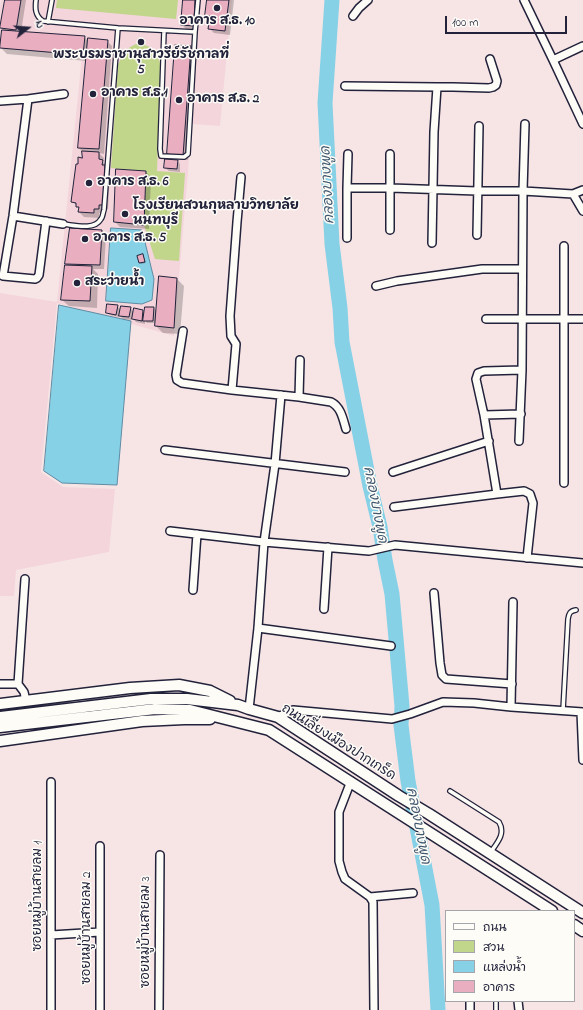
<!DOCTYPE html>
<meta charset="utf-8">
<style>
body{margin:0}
#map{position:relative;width:583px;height:1010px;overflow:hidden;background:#f7e5e6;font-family:"Indie Flower","Playpen Sans Thai",sans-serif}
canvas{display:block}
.legend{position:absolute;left:445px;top:910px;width:130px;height:92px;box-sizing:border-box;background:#fdfcf7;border:1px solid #a5a5ac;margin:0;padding:5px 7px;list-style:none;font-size:12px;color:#22223b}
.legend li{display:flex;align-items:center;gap:8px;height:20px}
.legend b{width:20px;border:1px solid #a5a5ac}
.north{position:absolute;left:8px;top:8px;width:40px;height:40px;-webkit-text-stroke:3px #fdfcf7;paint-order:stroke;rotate:73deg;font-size:11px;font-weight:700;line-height:16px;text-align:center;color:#22223b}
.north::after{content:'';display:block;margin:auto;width:14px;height:18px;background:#22223b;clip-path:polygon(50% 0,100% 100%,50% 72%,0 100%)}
.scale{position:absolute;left:445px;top:16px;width:122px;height:18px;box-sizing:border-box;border:2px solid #22223b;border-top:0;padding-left:5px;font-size:12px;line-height:14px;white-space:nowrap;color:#22223b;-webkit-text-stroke:3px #fdfcf7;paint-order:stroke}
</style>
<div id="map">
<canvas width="583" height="1010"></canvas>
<ul class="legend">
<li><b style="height:5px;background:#fdfcf7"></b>ถนน</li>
<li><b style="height:11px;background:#c1d58b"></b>สวน</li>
<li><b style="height:11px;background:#87d1e7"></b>แหล่งน้ำ</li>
<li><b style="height:11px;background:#e9afc0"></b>อาคาร</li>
</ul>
<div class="north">N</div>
<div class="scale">100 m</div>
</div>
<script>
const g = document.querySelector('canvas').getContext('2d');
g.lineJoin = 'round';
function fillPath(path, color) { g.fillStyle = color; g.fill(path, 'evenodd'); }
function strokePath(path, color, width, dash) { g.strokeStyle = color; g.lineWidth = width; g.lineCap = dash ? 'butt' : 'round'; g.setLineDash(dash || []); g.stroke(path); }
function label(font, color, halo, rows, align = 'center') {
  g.font = font + ' "Indie Flower","Playpen Sans Thai",sans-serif'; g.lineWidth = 3; g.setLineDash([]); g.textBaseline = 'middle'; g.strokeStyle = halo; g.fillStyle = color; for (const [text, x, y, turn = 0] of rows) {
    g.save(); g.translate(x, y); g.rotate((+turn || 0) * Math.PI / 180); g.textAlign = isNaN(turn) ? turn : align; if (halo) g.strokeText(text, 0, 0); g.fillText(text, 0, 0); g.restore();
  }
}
fillPath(new Path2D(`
 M1 0H232L220 126 192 124 174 336 57 303 41 472 63 487 115 489 109 552 16 570 14 596H0V293L57 302 82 56 0 48V7Z`), '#f3d5db');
fillPath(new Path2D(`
 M57 0H178L176 19 56 8Z
 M136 44C153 45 157 51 161 66L157 171 185 173 179 261 155 259 144 225 146 171 111 168 118 65C122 55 126 48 136 44Z`), '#c1d58b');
const water = new Path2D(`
 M111 228 142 230 154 279 152 300 142 304 106 301Z
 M59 305 131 321 117 485 62 483 44 471Z`);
fillPath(water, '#87d1e7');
strokePath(water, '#5f8ba2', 1);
fillPath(new Path2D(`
 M6 0H26L21 32 84 37 88 41H107L112 46 104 154 99 153 104 158 103 162 108 166 107 168 110 171 108 209H104L103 213H99V218L84 217 79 212 80 209 72 201 79 165 83 159V152L79 148 87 61 7 54 0 47 3 30 2 28Z
 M184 0H200L198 31 187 30 182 25Z
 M213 0H234L230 35 214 33 209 28 210 20 206 16Z
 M191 47 196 52 188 160 176 159 180 164V172L169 171 165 168 174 160 168 154Z
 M117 170 146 172 151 177 149 229 120 227 115 222Z
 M101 231 106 236 104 269H93L98 274 97 308 69 306 62 300 69 266 66 263Z
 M143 255 144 257 146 263 141 264 140 263Z
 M160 278 177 279 184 286 180 334 163 333 156 326 157 323H147L145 321V324L136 322 132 318V320L123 319 119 315V317L110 315 107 312 117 306 121 310 130 308 134 312 143 311 145 313 154 308 157 311Z`), '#0003');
strokePath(new Path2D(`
 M332 0 325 103 332 244 340 308 342 342 370 486 380 527 385 560 392 594 402 706 401 725 408 781 432 905 438 1010`), '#87d1e7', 15);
const building = new Path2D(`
 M5 0H21L16 30 0 28Z
 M183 0H195L194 26 181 25Z
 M207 0H229L225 31 208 29 210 16H205Z
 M2 30 85 36 83 55 0 48Z
 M88 38 108 40 99 149 78 148Z
 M175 45 191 46 183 156 167 154Z
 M82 151 99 152V159L103 160 102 165H105L103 205H99V209H94V213L78 212 79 207H76V203L71 202 76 164H78V157L82 158Z
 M165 159 178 160 177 169 164 168Z
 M116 169 146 171 144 225 114 222Z
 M70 228 102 230 100 265 65 264Z
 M143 254 145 262 139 263 137 256Z
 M65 265 92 266 90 301 61 300Z
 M159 276 177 278 174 328 155 326Z
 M107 304 118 305 116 315 106 313Z
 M121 306 131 307 129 317 119 316Z
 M145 307H154L153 321H143Z
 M134 308 143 310 142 321 132 319Z`);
fillPath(building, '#e9afc0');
strokePath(building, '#22223b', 1);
const lane = new Path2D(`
 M36 0C35 8 35 16 43 21L118 28 195 32
 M48 22 52 0
 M164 31 160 149 161 156 184 157 188 154 195 32 198 0
 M63 224C74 225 94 231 101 219 103 217 103 212 104 210L118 28
 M563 710 568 619C569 613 570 611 576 610
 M450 791 499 822C506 834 497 843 490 853
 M496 1001V1010`);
const street = new Path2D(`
 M524 0 553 60 583 124
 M353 16 359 8 368 0
 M553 60 583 46
 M345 86 437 87
 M28 99 13 216 3 276 35 279 37 278 39 275 46 221
 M0 101 28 99 64 94
 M347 188H391L477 191H523L573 194 583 190
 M573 194 583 211
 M13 216 63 224
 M390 230V154
 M477 235 479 126
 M347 238V188L348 154
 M432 243 434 132 437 87H453L489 88 493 87 496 85 497 81 490 59
 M564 246V483
 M376 286 397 281 482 269H522
 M486 319H583
 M183 331 176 375 177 380 182 383 232 390 299 397 331 402C341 407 343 419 346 429
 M232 390 236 344 231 336 230 316 237 222 241 177
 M299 397 300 360
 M484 415 521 414
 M519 441 522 370 523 191 525 124
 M165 450 345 472
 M393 472 489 441
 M497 494 484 415 476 379 478 373 484 371 522 370
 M394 507 497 494 524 491 530 494 533 503 527 558
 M170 531 264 542 369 551 395 545 583 563
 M193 590 197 534
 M434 593 440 663 442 675 446 679 512 684
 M324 609 328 547
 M258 628 391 646
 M0 684H18L24 692 26 701
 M18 684 25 579
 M511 707 513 602
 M249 709 258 628 264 542 275 464 281 395
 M581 712 583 760
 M278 717 293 710 392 719 410 714 443 702 474 703 511 707 583 712
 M351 781 339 812V861L342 872 345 879 370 897 373 902 374 1010
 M51 782V1010
 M100 846V1010
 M370 897 413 893
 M51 935 100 932
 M470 1001V1010
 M518 1001 519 1010
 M159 1010 160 855`);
const secondary = new Path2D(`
 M0 704 130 688 179 685 210 691 230 701
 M0 717 151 699H187L238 705 249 709 278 717 399 796 429 814 583 913
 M0 727 155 709 190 710 269 730 552 911
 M0 741 142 721 184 719H210
 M574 925 583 931`);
strokePath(lane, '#22223b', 6);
strokePath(street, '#22223b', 10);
strokePath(secondary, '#22223b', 13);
strokePath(lane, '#fdfcf7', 3.5);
strokePath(street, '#fdfcf7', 7);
strokePath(secondary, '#fdfcf7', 10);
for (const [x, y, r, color] of [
 [217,8,4,"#22223b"],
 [141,42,4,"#22223b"],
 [93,94,4,"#22223b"],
 [179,100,4,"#22223b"],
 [89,183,4,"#22223b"],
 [125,214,4,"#22223b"],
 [85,239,4,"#22223b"],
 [77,283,4,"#22223b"]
]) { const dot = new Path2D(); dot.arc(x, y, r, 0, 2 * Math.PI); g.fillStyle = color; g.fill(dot); strokePath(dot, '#fdfcf7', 1.5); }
label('bold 13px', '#22223b', '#fdfcf7', [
 ["อาคาร ส.ธ. 10",217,22,"center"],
 ["พระบรมราชานุสาวรีย์รัชกาลที่",141,56,"center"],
 ["5",141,71,"center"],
 ["อาคาร ส.ธ.1",101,94],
 ["อาคาร ส.ธ. 2",187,100],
 ["อาคาร ส.ธ. 6",97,183],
 ["โรงเรียนสวนกุหลาบวิทยาลัย",133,207],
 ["นนทบุรี",133,222],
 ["อาคาร ส.ธ. 5",93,239],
 ["สระว่ายน้ำ",85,283]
], 'left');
label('13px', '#22223b', '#fdfcf7', [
 ["ถนนเลี่ยงเมืองปากเกร็ด",338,743,32],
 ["ซอยหมู่บ้านสายลม 1",39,896,-90],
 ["ซอยหมู่บ้านสายลม 2",88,928,-90],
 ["ซอยหมู่บ้านสายลม 3",147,932,-90]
]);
label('italic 14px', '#40576f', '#fdfcf7', [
 ["คลองบางพูด",329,185,-93],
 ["คลองบางพูด",374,505,79],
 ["คลองบางพูด",417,826,79]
]);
</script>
